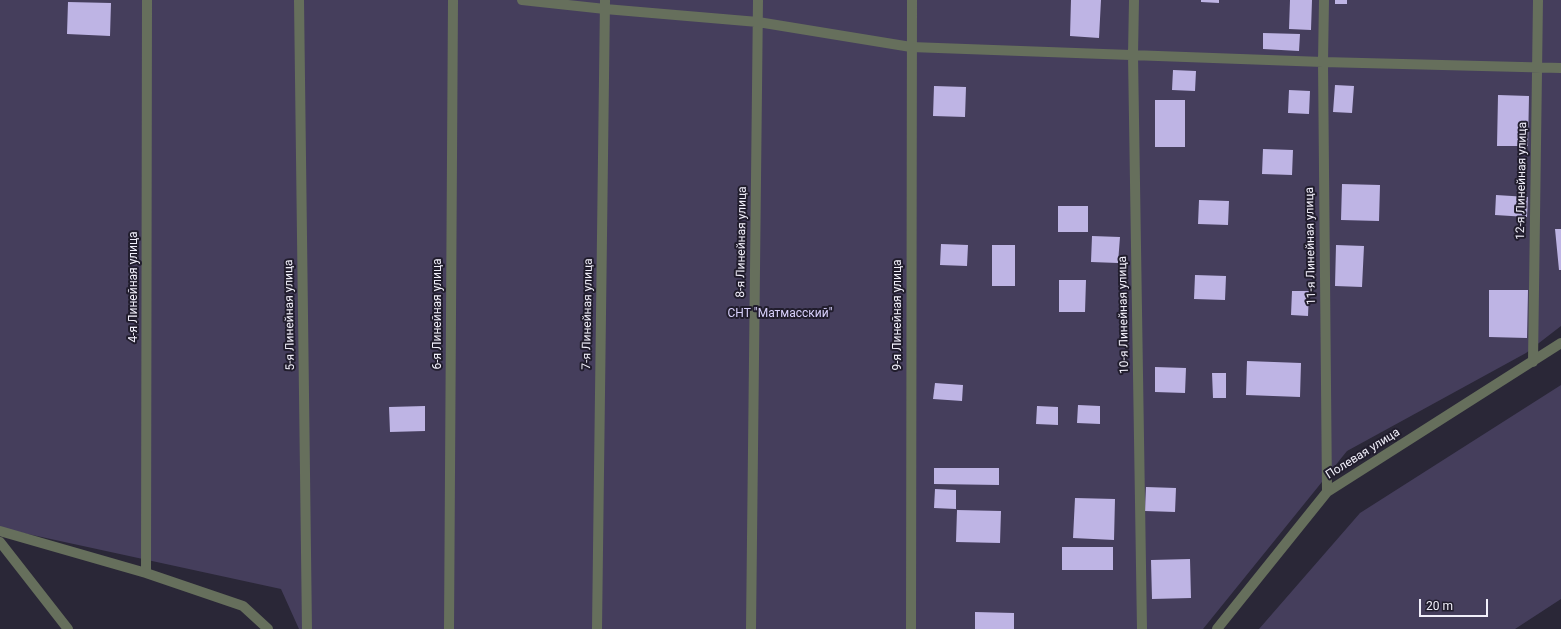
<!DOCTYPE html>
<html>
<head>
<meta charset="utf-8">
<style>
  body { margin:0 }
  #map { position:relative; width:1561px; height:629px; overflow:hidden; background:#2a2737; font-family:Roboto,sans-serif }
  canvas { display:block }
  .scale { position:absolute; left:1419px; top:599px; width:69px; height:18px; box-sizing:border-box; border:2px solid #f1effa; border-top:0; padding-left:5px; font-size:12px; line-height:14px; white-space:nowrap; color:#f1effa; -webkit-text-stroke:3px #211d2d; paint-order:stroke }
</style>
</head>
<body>
<div id="map">
<canvas width="1561" height="629"></canvas>
<div class="scale">20 m</div>
</div>
<script>
const c = document.querySelector('canvas').getContext('2d');
c.lineJoin = 'round';
function fillPath(path, color) { c.fillStyle = color; c.fill(path, 'evenodd'); }
const shape = rows => new Path2D(rows.map(r => 'M' + r).join(''));
function trace(path, color, width, dash) { c.strokeStyle = color; c.lineWidth = width; c.lineCap = dash ? 'butt' : 'round'; c.setLineDash(dash || []); c.stroke(path); }
function label(font, color, halo, rows, align = 'center') {
  c.font = font + ' Roboto,sans-serif'; c.lineWidth = 4; c.setLineDash([]); c.textBaseline = 'middle'; c.strokeStyle = halo; c.fillStyle = color; for (const [text, x, y, turn = 0] of rows) {
    c.save(); c.translate(x, y); c.rotate((+turn || 0) * Math.PI / 180); c.textAlign = isNaN(turn) ? turn : align; if (halo) c.strokeText(text, 0, 0); c.fillText(text, 0, 0); c.restore();
  }
}
fillPath(shape([
  [0,0,1561,0,1561,326,1526,353,1347,451,1203,629,299,629,281,589,0,528],
  [1561,385,1561,599,1515,629,1259,629,1360,513]
]), '#453e5c');
fillPath(shape([
  [1071,0,1101,0,1099,38,1070,36],
  [1201,0,1219,0,1219,3,1201,2],
  [1290,0,1312,0,1311,30,1289,29],
  [1335,0,1347,0,1347,4,1335,4],
  [68,2,111,3,110,36,67,34],
  [1263,33,1300,34,1299,51,1263,49],
  [1173,70,1196,71,1195,91,1172,90],
  [1335,85,1354,86,1352,113,1333,112],
  [934,86,966,87,965,117,933,116],
  [1289,90,1310,91,1309,114,1288,113],
  [1498,95,1529,96,1528,146,1497,146],
  [1155,100,1185,100,1185,147,1155,147],
  [1263,149,1293,150,1292,175,1262,174],
  [1342,184,1380,185,1379,221,1341,220],
  [1496,195,1528,197,1527,217,1495,215],
  [1199,200,1229,201,1228,225,1198,224],
  [1058,206,1088,206,1088,232,1058,232],
  [1555,229,1561,229,1561,270,1559,270],
  [1092,236,1120,237,1118,263,1091,262],
  [941,244,968,245,967,266,940,265],
  [992,245,1015,245,1015,286,992,286],
  [1336,245,1364,246,1362,287,1335,286],
  [1195,275,1226,276,1225,300,1194,299],
  [1059,280,1086,280,1085,312,1059,312],
  [1489,290,1528,290,1527,338,1489,337],
  [1292,291,1309,291,1308,316,1291,315],
  [1247,361,1301,363,1300,397,1246,395],
  [1155,367,1186,368,1185,393,1155,392],
  [1212,373,1226,373,1226,398,1213,398],
  [935,383,963,385,962,401,933,399],
  [1078,405,1100,406,1100,424,1077,423],
  [425,406,425,431,390,432,389,407],
  [1037,406,1058,407,1058,425,1036,424],
  [934,468,999,468,999,485,934,484],
  [1146,487,1176,488,1175,512,1145,511],
  [935,489,956,490,956,509,934,508],
  [1075,498,1115,499,1114,540,1073,538],
  [957,510,1001,511,1000,543,956,542],
  [1062,547,1113,547,1113,570,1062,570],
  [1190,559,1191,598,1152,599,1151,560],
  [975,612,1014,613,1014,629,975,629]
]), '#beb4e4');
trace(shape([
  [0,542,68,629]
]), '#666f5c', 10);
trace(shape([
  [299,0,307,629],
  [522,0,605,9,758,22,911,47,1323,62,1561,68],
  [1134,0,1133,55,1142,629],
  [1324,0,1323,62,1327,492],
  [1533,362,1538,0],
  [0,531,146,573,243,606,268,629],
  [146,573,147,0],
  [449,629,453,0],
  [597,629,605,0],
  [751,629,758,0],
  [911,629,912,0],
  [1217,629,1327,492,1561,343]
]), '#666f5c', 10);
label('12px', '#f1effa', '#211d2d', [
  ["12-я Линейная улица",1522,181,-89],
  ["8-я Линейная улица",742,242,-89],
  ["11-я Линейная улица",1311,246,-91],
  ["4-я Линейная улица",134,287,-90],
  ["6-я Линейная улица",438,314,-90],
  ["7-я Линейная улица",588,314,-89],
  ["5-я Линейная улица",290,315,-91],
  ["9-я Линейная улица",898,315,-90],
  ["10-я Линейная улица",1124,315,-91],
  ["Полевая улица",1363,454,-32]
]);
label('12px', '#d9d1fc', '#211d2d', [
  ["СНТ \"Матмасский\"",780,314]
]);
</script>
</body>
</html>
